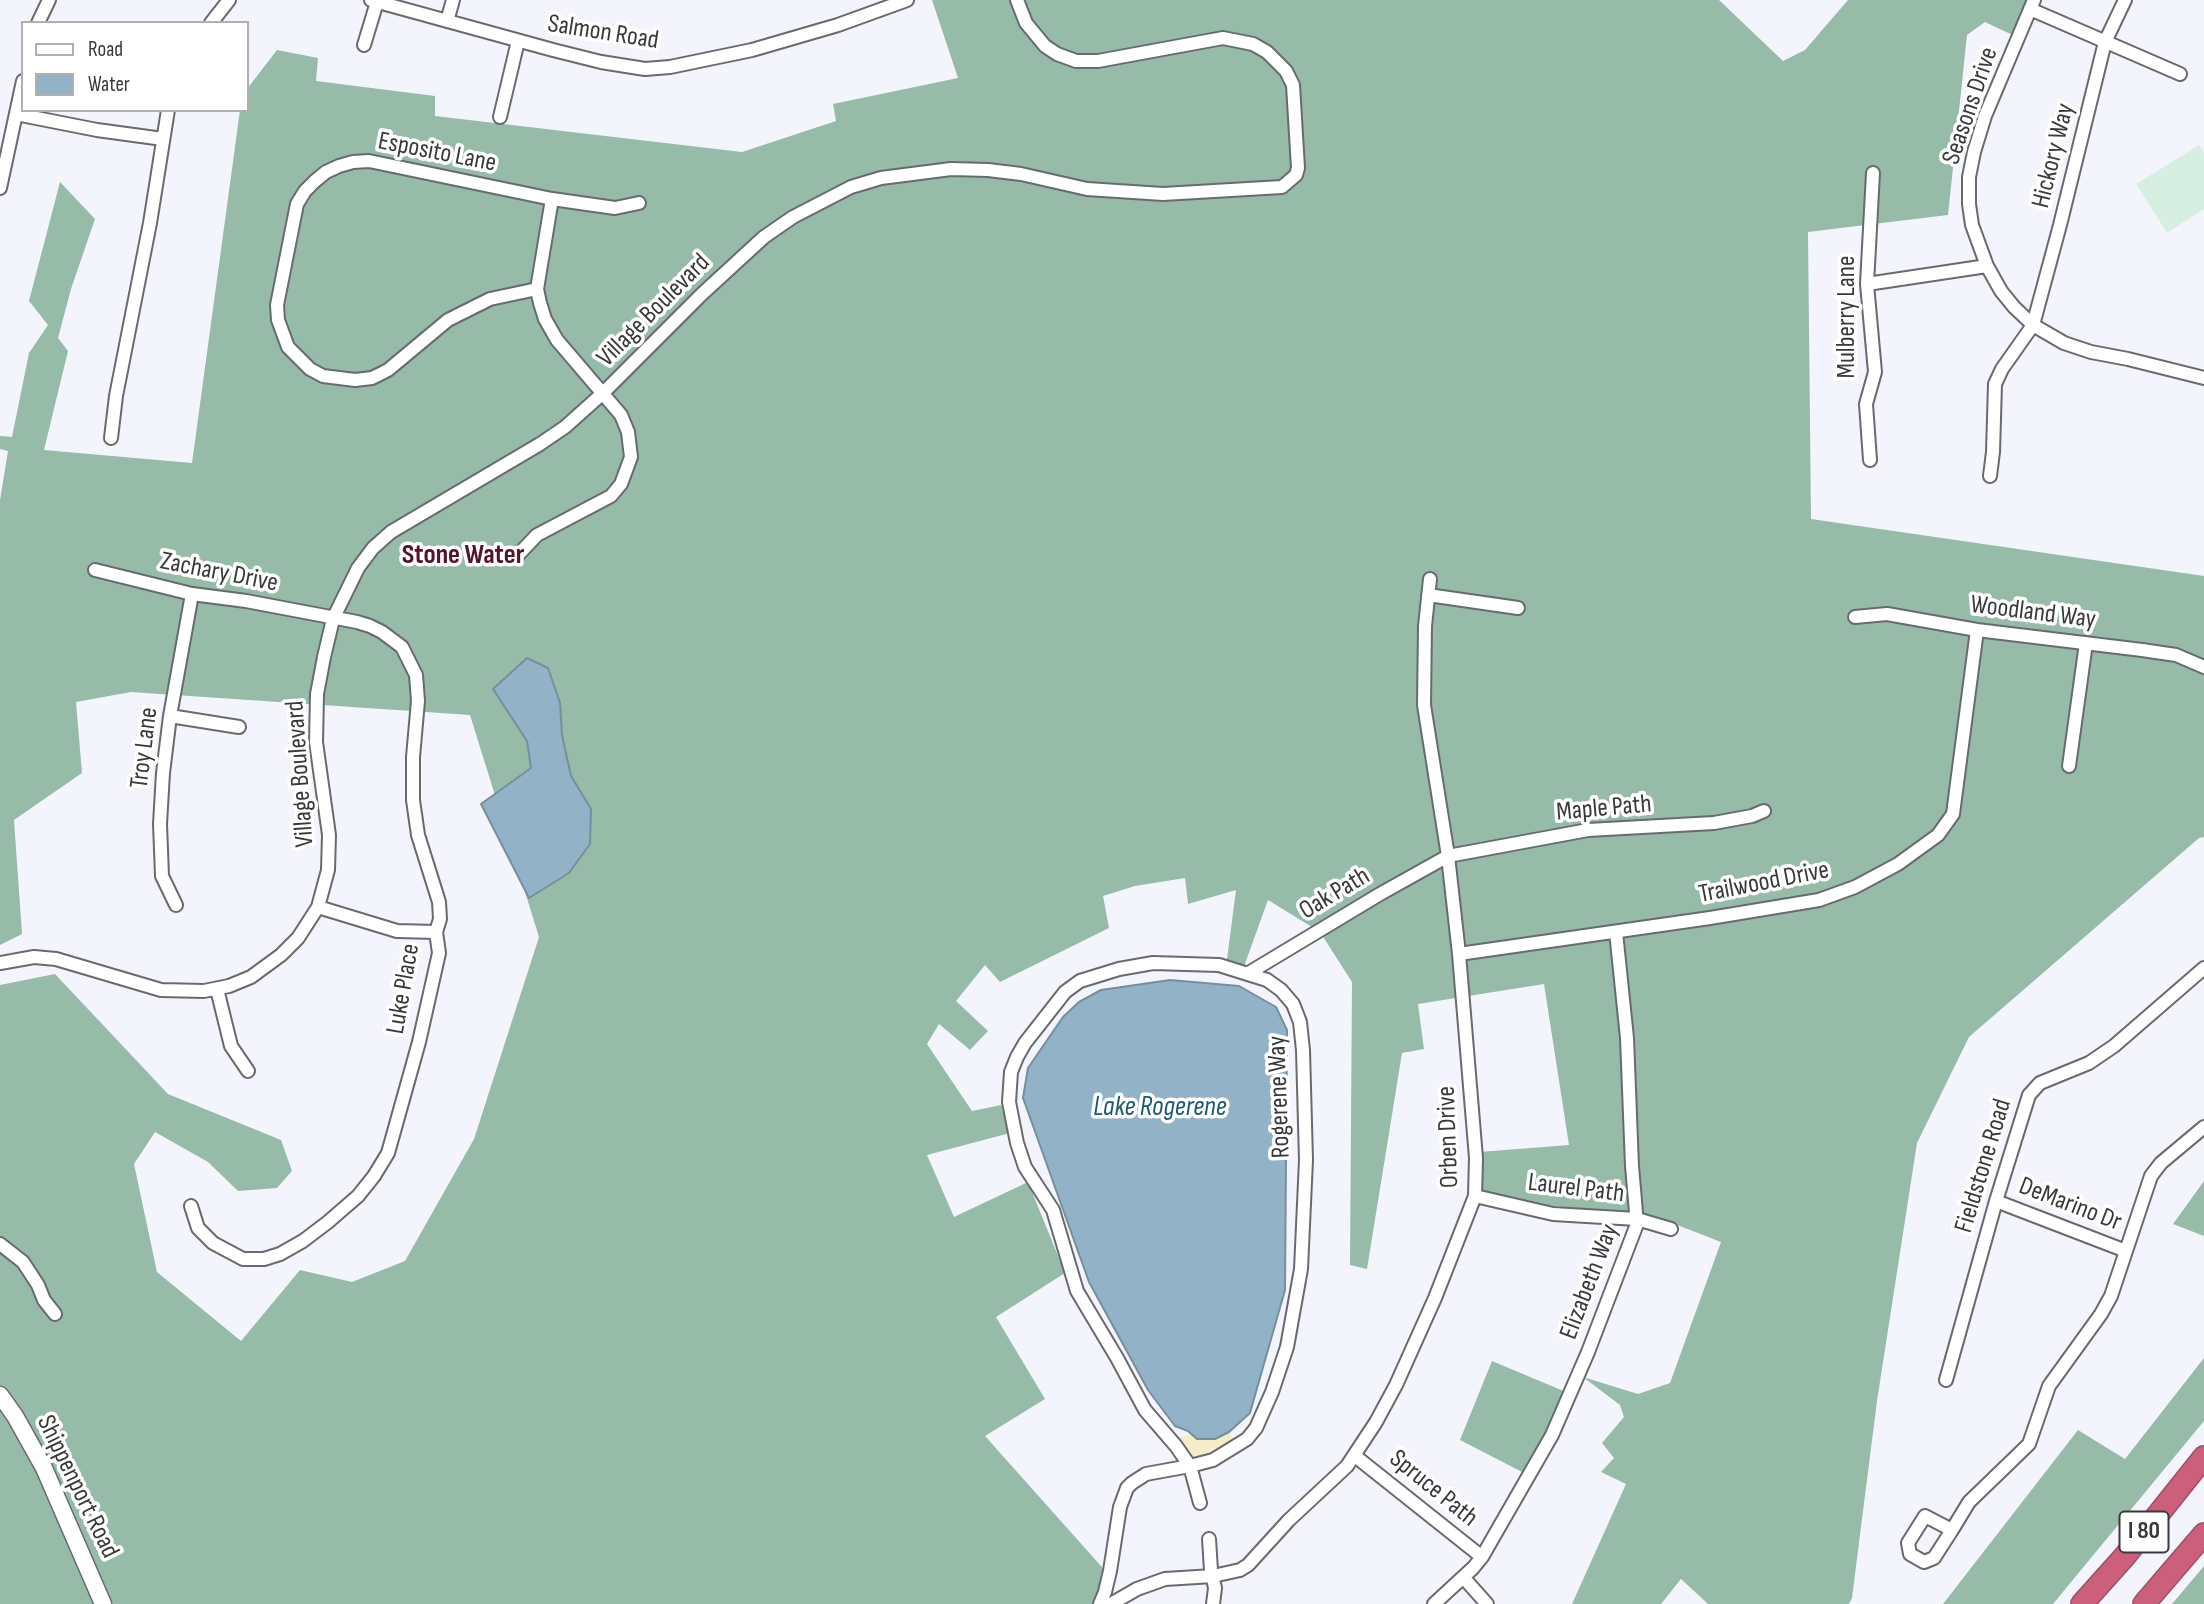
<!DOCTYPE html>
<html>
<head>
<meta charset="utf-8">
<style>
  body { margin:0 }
  #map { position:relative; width:2204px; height:1604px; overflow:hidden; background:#f4f5fc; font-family:"Sofia Sans Condensed",sans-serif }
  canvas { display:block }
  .legend { position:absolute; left:21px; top:21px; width:228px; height:91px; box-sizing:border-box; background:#fff; border:2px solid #b0b0b1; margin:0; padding:9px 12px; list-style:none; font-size:21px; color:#39393c }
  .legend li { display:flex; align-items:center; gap:14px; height:35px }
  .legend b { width:35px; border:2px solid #b0b0b1 }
</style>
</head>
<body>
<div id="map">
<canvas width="2204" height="1604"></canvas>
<ul class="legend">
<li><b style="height:9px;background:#fff"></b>Road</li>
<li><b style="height:19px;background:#92b3c7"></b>Water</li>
</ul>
</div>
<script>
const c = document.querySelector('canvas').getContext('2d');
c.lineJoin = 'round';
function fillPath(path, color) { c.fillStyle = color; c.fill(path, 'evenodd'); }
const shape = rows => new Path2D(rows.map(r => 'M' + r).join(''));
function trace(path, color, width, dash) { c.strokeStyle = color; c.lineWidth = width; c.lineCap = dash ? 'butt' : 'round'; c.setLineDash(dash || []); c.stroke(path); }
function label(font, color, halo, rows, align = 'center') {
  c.font = font + ' "Sofia Sans Condensed",sans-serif'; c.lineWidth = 7; c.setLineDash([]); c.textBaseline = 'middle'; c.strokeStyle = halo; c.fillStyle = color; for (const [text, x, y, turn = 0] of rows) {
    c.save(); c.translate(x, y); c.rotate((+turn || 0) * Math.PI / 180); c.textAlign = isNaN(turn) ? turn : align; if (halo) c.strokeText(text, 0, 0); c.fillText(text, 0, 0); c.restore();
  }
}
fillPath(shape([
  [2199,145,2204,153,2204,209,2167,233,2136,184]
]), '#d7efe2');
fillPath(shape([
  [932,0,1719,0,1783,61,1805,50,1848,0,2037,0,2019,38,1985,22,1967,35,1948,215,1808,232,1811,519,2204,576,2204,837,2199,838,1969,1037,1917,1143,1877,1401,1852,1598,1849,1604,1708,1604,1681,1579,1661,1604,1572,1604,1626,1484,1601,1472,1614,1458,1602,1443,1624,1417,1620,1405,1583,1377,1638,1394,1670,1383,1721,1242,1654,1216,1553,1206,1481,1194,1479,1152,1569,1145,1544,984,1418,1004,1424,1049,1402,1053,1367,1269,1350,1265,1352,982,1320,932,1268,900,1242,972,1226,967,1236,890,1188,904,1185,878,1135,886,1103,896,1109,928,1000,982,985,965,956,1001,988,1031,970,1050,939,1024,927,1044,972,1111,1001,1105,1010,1133,927,1155,954,1217,1028,1182,1065,1273,996,1317,1045,1399,985,1436,1109,1575,1096,1604,0,1604,0,985,55,974,168,1094,281,1140,292,1171,277,1188,238,1191,208,1162,155,1132,134,1164,157,1272,241,1341,300,1270,352,1282,405,1261,474,1139,539,937,470,715,131,692,76,702,82,773,14,820,22,934,0,945,0,500,8,451,0,449,0,436,12,437,29,353,48,325,29,301,60,182,95,219,71,289,58,338,68,351,44,450,192,463,240,110,247,110,247,89,277,50,318,58,316,81,435,96,435,116,742,152,836,121,833,104,958,78],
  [2204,1181,2204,1236,2173,1224],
  [2204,1358,2204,1421,2053,1604,1943,1604,2078,1430,2125,1459],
  [1492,1361,1566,1392,1526,1474,1460,1440],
  [2204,1566,2204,1604,2172,1604]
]), '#97bba9');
fillPath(shape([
  [1229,1432,1235,1442,1219,1452,1192,1459,1176,1440,1181,1436,1183,1437,1192,1434,1197,1439,1215,1439]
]), '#f6ecc7');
const water = shape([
  [527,658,548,668,560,703,562,735,571,776,591,809,590,844,569,873,529,898,481,804,531,768,527,741,493,689,527,658],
  [1170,980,1239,986,1276,1007,1287,1030,1285,1290,1250,1413,1229,1432,1215,1439,1197,1439,1188,1431,1175,1426,1148,1390,1089,1282,1023,1098,1028,1068,1063,1017,1079,1002,1101,990,1170,980]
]);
fillPath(water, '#92b3c7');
trace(water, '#778e9d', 2);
const street = shape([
  [371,0,553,50,601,62,645,69,670,67,752,50,838,25,907,0],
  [2034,0,1985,116,1974,152,1969,177,1969,204,1972,225,1987,266,2001,291,2014,307,2033,325,2064,343,2091,352,2128,359,2204,378],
  [2030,9,2180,74],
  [447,21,453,0],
  [38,23,49,0],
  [211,23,229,0],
  [364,45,377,2],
  [16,114,97,130,163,139],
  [500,117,518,41],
  [0,188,23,81],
  [1867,284,1987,266],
  [537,289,490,299,448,320,388,370,372,378,355,380,323,376,310,369,288,347,278,320,277,305,297,204,305,191,315,181,326,172,339,166,353,162,369,161,552,199,615,208,639,203],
  [111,438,116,396,150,223,168,110],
  [1870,460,1866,404,1875,372,1867,284,1873,173],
  [1990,476,1993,452,1995,384,2002,369,2033,325,2060,225,2105,42,2125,0],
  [516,557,537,535,611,496,621,484,631,457,628,432,621,415,557,340,545,319,540,303,537,289,552,199],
  [95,570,192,594,246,601,357,622,370,626,382,632,402,647,416,675,418,701,413,757,413,800,418,835,439,902,440,919,436,932,439,953,419,1042,388,1153,374,1176,358,1196,328,1222,303,1241,280,1254,264,1259,243,1259,213,1243,198,1228,191,1206],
  [1428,595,1518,608],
  [1855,617,1887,614,1977,630,2142,650,2176,655,2204,667],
  [170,716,239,727],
  [2069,766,2086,643],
  [176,905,162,876,160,824,163,773,170,716,192,594],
  [318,907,397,931,436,932],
  [1459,954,1710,918,1819,900,1855,887,1898,864,1938,835,1953,814,1977,630],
  [0,963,34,957,56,959,161,990,204,991,229,986,251,977,281,955,298,938,318,907,328,870,329,835,316,742,317,694,324,657,333,619,358,568,373,548,391,532,540,444,565,427,603,393,702,294,764,237,793,217,851,187,881,178,951,169,988,170,1021,174,1087,189,1163,194,1282,187,1296,175,1298,168,1293,85,1286,71,1267,52,1253,44,1223,38,1098,61,1076,61,1057,54,1045,46,1026,23,1017,0],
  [1247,974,1380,894,1448,856,1588,830,1714,823,1752,816,1764,811],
  [217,989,231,1046,248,1071],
  [1475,1196,1553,1214,1637,1219,1671,1229],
  [1996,1201,2126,1251],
  [0,1244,23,1262,38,1285,44,1300,55,1314],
  [1946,1380,1996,1201,2029,1095,2040,1083,2089,1063,2114,1046,2204,968],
  [1355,1456,1482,1557],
  [1952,1530,1925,1516,1908,1543,1910,1554,1924,1562,1934,1558,1952,1530,1969,1502,2029,1444,2049,1386,2101,1314,2111,1296,2151,1176,2161,1163,2204,1127],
  [1209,1539,1211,1570,1215,1588,1213,1604],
  [1463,1577,1487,1604],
  [1100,1604,1105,1592,1110,1571,1120,1507,1127,1488,1132,1483,1146,1474,1190,1466,1213,1460,1247,1439,1256,1428,1272,1392,1287,1347,1301,1269,1306,1160,1303,1050,1300,1022,1293,1004,1281,990,1267,980,1219,965,1153,963,1119,969,1080,981,1065,992,1025,1043,1017,1057,1011,1072,1009,1102,1017,1143,1025,1167,1053,1210,1077,1291,1117,1358,1145,1410,1176,1446,1190,1466,1200,1503],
  [1111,1604,1137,1589,1165,1579,1213,1576,1240,1570,1248,1565,1289,1520,1347,1466,1376,1422,1396,1385,1435,1298,1475,1196,1476,1158,1459,954,1448,856,1424,705,1425,626,1430,579],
  [1434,1604,1473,1568,1482,1557,1552,1435,1588,1352,1637,1224,1632,1166,1627,1038,1616,932]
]);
const secondary = shape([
  [0,1395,15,1416,44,1468,103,1604]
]);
const highway = shape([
  [2082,1604,2125,1556,2204,1457],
  [2144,1604,2204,1534]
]);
trace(street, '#696a70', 16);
trace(secondary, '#696a70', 19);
trace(highway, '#995265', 24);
trace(street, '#fff', 12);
trace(secondary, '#fff', 16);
trace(highway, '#cc5f7b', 21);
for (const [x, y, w] of [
  [2144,1532,49]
]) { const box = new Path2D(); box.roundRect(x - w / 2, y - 20.5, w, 41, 5); c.fillStyle = '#fff'; c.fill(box); trace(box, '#39393c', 2); }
label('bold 24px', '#39393c', null, [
  ["I 80",2144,1532]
]);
label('26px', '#39393c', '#fff', [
  ["Salmon Road",603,33,9],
  ["Seasons Drive",1971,106,-71],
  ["Esposito Lane",437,153,11],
  ["Hickory Way",2054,156,-76],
  ["Village Boulevard",654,311,-45],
  ["Mulberry Lane",1847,317,-90],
  ["Zachary Drive",219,573,11],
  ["Woodland Way",2033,613,7],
  ["Troy Lane",145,748,-83],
  ["Village Boulevard",301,774,-94],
  ["Maple Path",1604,809,-5],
  ["Trailwood Drive",1764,883,-11],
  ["Oak Path",1335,894,-31],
  ["Luke Place",404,989,-80],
  ["Rogerene Way",1280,1097,-92],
  ["Orben Drive",1449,1137,-92],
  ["Fieldstone Road",1984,1166,-73],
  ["Laurel Path",1576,1189,7],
  ["DeMarino Dr",2070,1205,21],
  ["Elizabeth Way",1590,1282,-69],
  ["Shippenport Road",77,1487,64],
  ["Spruce Path",1433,1489,39]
]);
label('bold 28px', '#55122c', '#fff', [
  ["Stone Water",463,556]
]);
label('italic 28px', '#1c5874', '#fff', [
  ["Lake Rogerene",1160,1108]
]);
</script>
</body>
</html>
